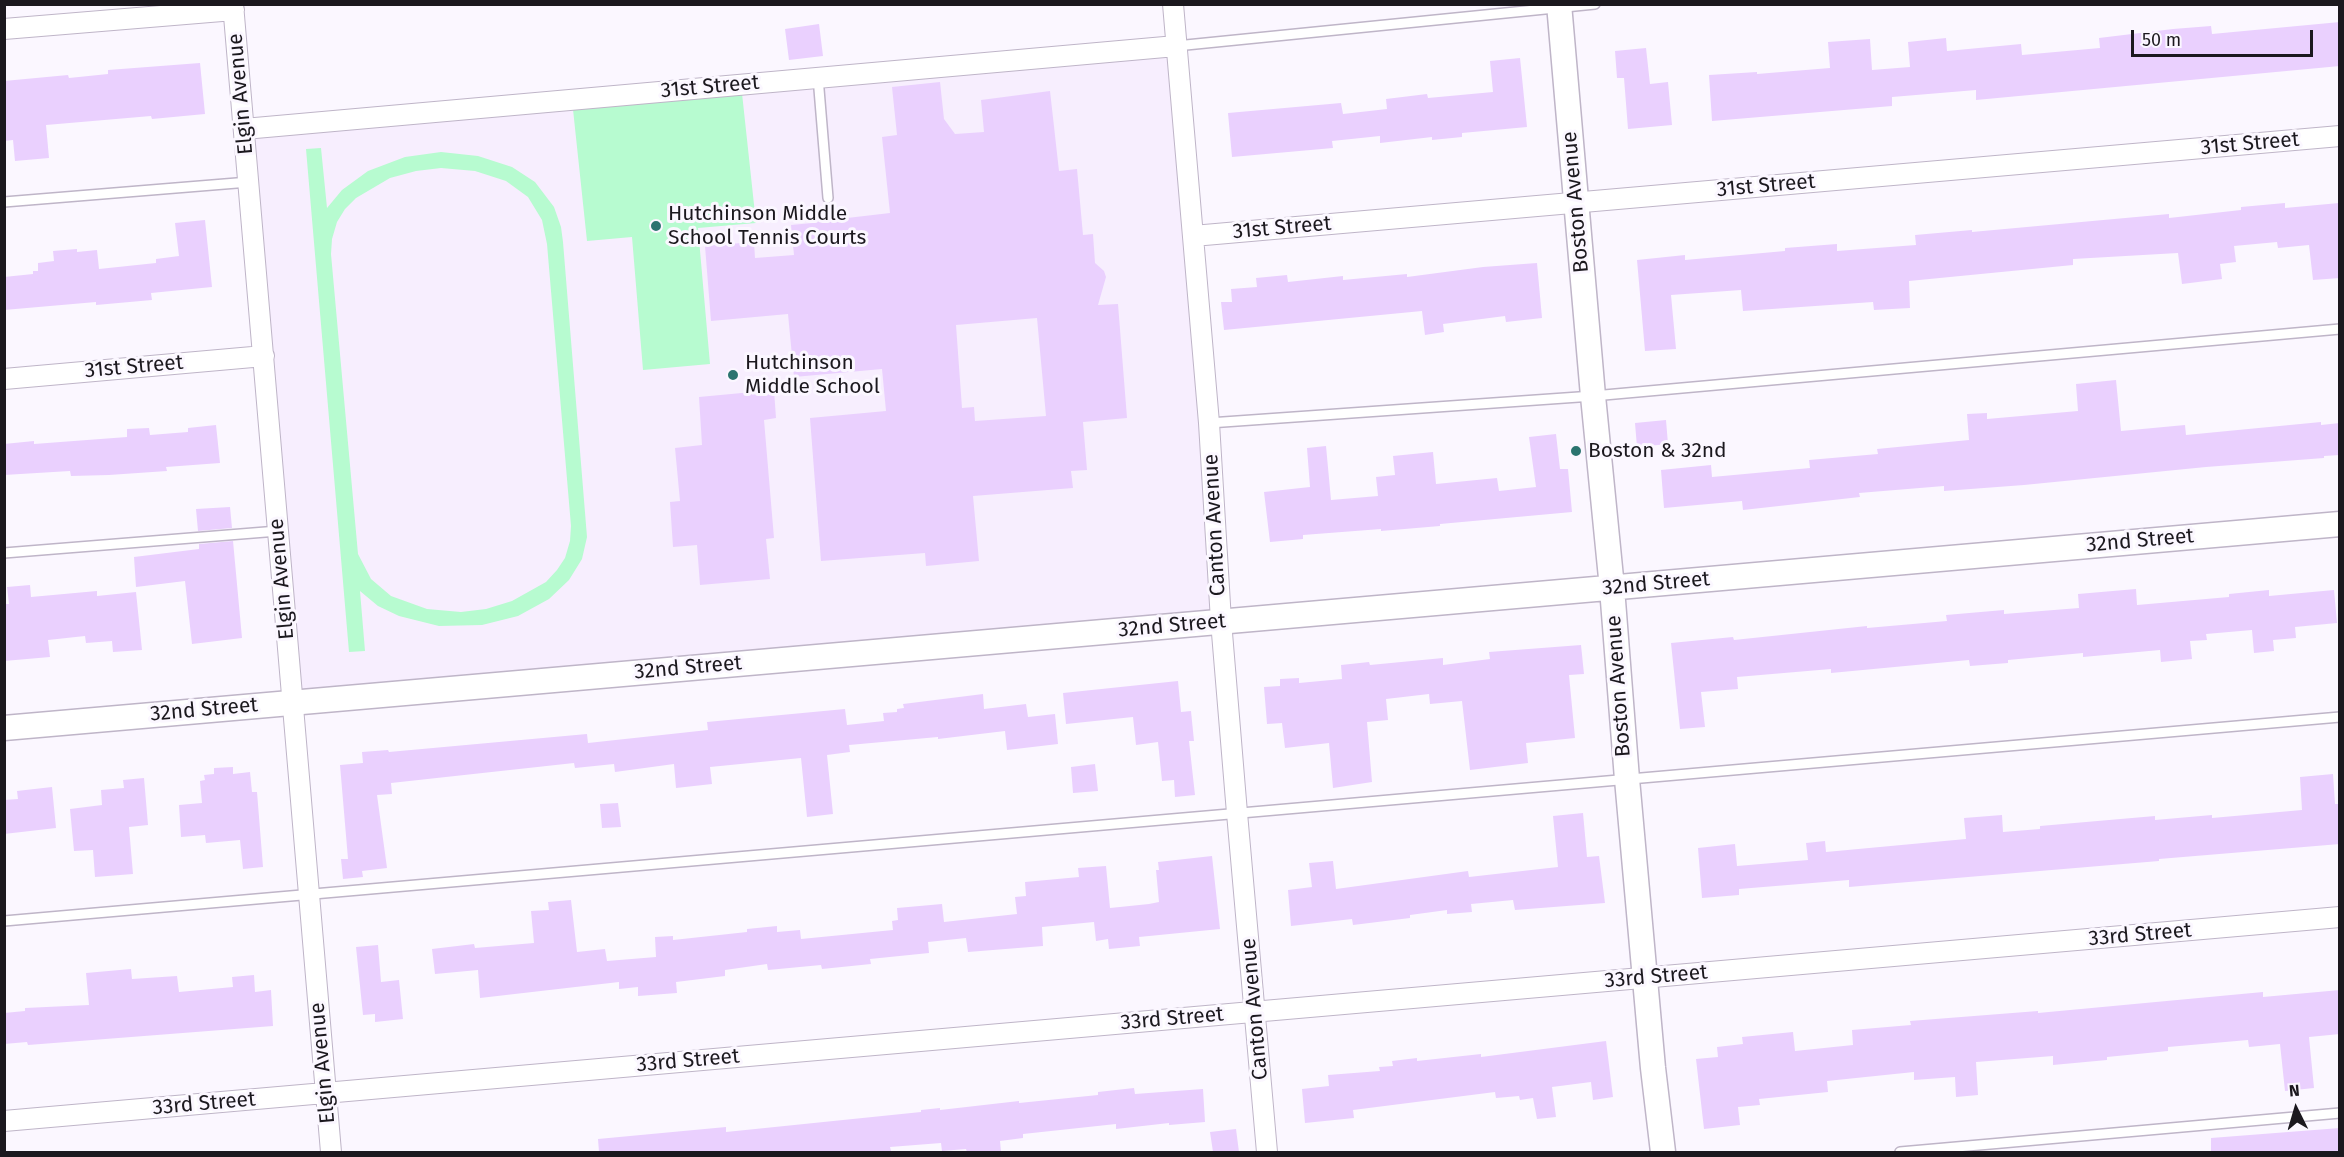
<!DOCTYPE html>
<html>
<head>
<meta charset="utf-8">
<style>
  body { margin:0 }
  #map { position:relative; width:2344px; height:1157px; overflow:hidden; background:#fbf7ff; font-family:"Fira Sans",sans-serif }
  canvas { display:block }
  .frame { position:absolute; inset:0; border:6px solid #1b181e; pointer-events:none }
  .north { position:absolute; left:2266px; top:1079px; width:60px; height:60px; -webkit-text-stroke:4px #fbf7ff; paint-order:stroke; rotate:355deg; font-size:16px; font-weight:700; line-height:24px; text-align:center; color:#1b181e }
  .north::after { content:''; display:block; margin:auto; width:21px; height:27px; background:#1b181e; clip-path:polygon(50% 0,100% 100%,50% 72%,0 100%) }
  .scale { position:absolute; left:2131px; top:30px; width:182px; height:27px; box-sizing:border-box; border:3px solid #1b181e; border-top:0; padding-left:8px; font-size:18px; line-height:21px; white-space:nowrap; color:#1b181e; -webkit-text-stroke:4px #fbf7ff; paint-order:stroke }
</style>
</head>
<body>
<div id="map">
<canvas width="2344" height="1157"></canvas>
<div class="frame"></div>
<div class="north">N</div>
<div class="scale">50 m</div>
</div>
<script>
const c = document.querySelector('canvas').getContext('2d');
c.lineJoin = 'round';
function fillPath(path, color) { c.fillStyle = color; c.fill(path, 'evenodd'); }
const shape = rows => new Path2D(rows.map(r => 'M' + r).join(''));
function trace(path, color, width, dash) { c.strokeStyle = color; c.lineWidth = width; c.lineCap = dash ? 'butt' : 'round'; c.setLineDash(dash || []); c.stroke(path); }
function label(font, color, halo, rows, align = 'center') {
  c.font = font + ' "Fira Sans",sans-serif'; c.lineWidth = 6; c.setLineDash([]); c.textBaseline = 'middle'; c.strokeStyle = halo; c.fillStyle = color; for (const [text, x, y, turn = 0] of rows) {
    c.save(); c.translate(x, y); c.rotate((+turn || 0) * Math.PI / 180); c.textAlign = isNaN(turn) ? turn : align; if (halo) c.strokeText(text, 0, 0); c.fillText(text, 0, 0); c.restore();
  }
}
fillPath(shape([
  [1176,46,1221,621,291,703,244,129]
]), '#f7eefe');
fillPath(shape([
  [741,84,756,223,698,228,710,364,643,370,632,237,587,241,572,100],
  [321,148,327,208,342,190,368,171,405,157,441,152,478,156,512,167,535,182,554,207,561,227,563,242,587,537,582,559,569,580,549,599,518,616,482,625,439,626,399,616,378,606,360,591,365,651,349,652,306,149],
  [441,168,475,171,506,181,528,197,542,220,547,244,571,526,570,541,565,558,557,570,546,582,512,601,486,609,461,612,427,609,391,596,371,579,358,554,331,254,332,239,337,222,345,209,356,198,390,178,416,171]
]), '#b7fbd0');
fillPath(shape([
  [2340,22,2340,66,1976,100,1976,90,1892,97,1892,106,1712,121,1709,75,1757,72,1757,74,1830,68,1828,42,1870,39,1872,70,1910,67,1908,42,1946,38,1947,51,2021,44,2022,55,2100,48,2099,38,2173,29,2211,26,2212,34],
  [819,24,823,56,789,60,785,29],
  [1646,48,1650,84,1668,82,1672,125,1628,129,1624,78,1617,78,1615,51],
  [1520,58,1527,127,1462,133,1462,137,1432,140,1432,137,1380,143,1380,136,1332,141,1333,148,1232,157,1228,113,1341,103,1343,114,1387,109,1386,99,1427,94,1428,98,1493,92,1490,61],
  [200,63,205,114,152,119,151,116,46,125,49,158,15,161,13,140,4,141,4,81,68,75,69,78,108,74,108,70],
  [940,82,944,119,955,134,984,132,981,100,1050,91,1059,171,1077,169,1083,235,1093,234,1095,263,1104,271,1106,277,1098,305,1118,304,1127,418,1083,422,1087,470,1071,471,1073,488,973,496,979,561,926,566,925,553,821,561,810,418,886,411,882,369,794,377,788,314,711,321,705,246,754,242,755,258,794,255,791,225,812,223,812,215,830,214,830,220,890,213,882,137,897,135,892,87],
  [1037,318,1046,416,975,421,974,407,962,408,956,325],
  [2285,203,2285,208,2339,203,2340,278,2313,280,2309,245,2278,248,2277,242,2234,246,2236,262,2220,264,2222,279,2182,284,2178,253,2073,259,2073,265,1909,281,1910,308,1874,310,1873,302,1743,311,1741,290,1671,295,1676,349,1645,351,1637,260,1685,255,1685,260,1785,251,1785,248,1837,244,1837,251,1916,245,1915,235,1972,230,1972,232,2169,214,2169,218,2241,210,2241,207],
  [205,220,212,287,151,293,152,300,96,305,96,302,4,310,4,277,33,274,33,271,38,271,38,263,54,261,53,251,77,249,77,252,97,250,99,269,156,263,156,259,179,256,175,223],
  [1537,263,1542,318,1506,322,1505,316,1443,324,1444,332,1425,335,1422,311,1224,330,1221,302,1232,302,1231,289,1257,287,1256,278,1287,275,1288,282,1343,276,1343,280,1407,274,1407,277,1483,267],
  [2116,380,2121,431,2185,425,2186,435,2321,422,2321,425,2340,423,2340,455,2324,456,2324,458,2206,467,2024,485,1944,491,1944,486,1859,493,1860,497,1743,510,1742,501,1664,508,1661,470,1711,465,1712,477,1810,468,1809,460,1878,454,1877,449,1969,440,1967,414,1987,413,1987,419,2078,411,2076,384],
  [774,390,776,418,764,420,774,538,766,539,770,579,700,585,697,545,673,547,670,502,680,501,675,448,702,445,699,397],
  [1666,420,1668,444,1637,447,1635,423],
  [216,425,220,463,166,467,167,471,109,475,71,476,70,471,4,475,4,444,34,441,34,444,127,437,127,429,149,428,150,435,188,432,188,428],
  [1556,434,1560,469,1568,469,1572,512,1440,524,1440,526,1381,531,1381,529,1303,535,1303,539,1270,542,1264,492,1310,487,1307,448,1326,446,1331,500,1378,496,1376,477,1395,475,1393,456,1433,452,1436,484,1497,478,1499,491,1536,487,1529,437],
  [230,507,232,528,198,531,196,509],
  [233,541,242,638,192,644,185,581,136,587,134,557,199,549,199,544],
  [30,585,31,597,97,591,97,596,136,592,142,650,113,652,112,641,86,643,85,636,48,640,50,657,4,661,4,604,9,604,7,587],
  [2136,589,2137,605,2229,597,2229,594,2269,590,2269,596,2334,590,2337,623,2295,627,2296,638,2273,640,2274,651,2254,653,2252,630,2206,634,2207,640,2190,641,2192,659,2161,662,2160,650,2083,657,2083,653,2008,660,2008,663,1970,666,1969,660,1831,673,1831,669,1737,677,1738,689,1701,692,1705,727,1680,729,1671,643,1733,637,1734,640,1867,626,1867,628,1947,621,1946,615,2004,610,2004,614,2079,608,2078,594],
  [1581,645,1584,674,1569,675,1575,738,1526,743,1528,763,1470,770,1462,701,1430,704,1429,694,1386,699,1388,720,1367,722,1372,782,1333,788,1329,743,1285,748,1282,723,1267,724,1264,687,1280,686,1280,679,1299,678,1299,683,1342,679,1341,665,1369,662,1370,665,1443,658,1443,665,1490,659,1489,652],
  [1178,681,1181,712,1191,711,1194,741,1189,741,1195,795,1175,797,1174,780,1162,781,1158,742,1136,745,1133,717,1066,724,1063,693],
  [983,694,984,709,1026,704,1028,717,1055,714,1058,744,1007,750,1005,731,938,739,938,737,849,745,850,752,827,755,833,814,807,817,801,758,710,767,712,784,676,788,674,764,615,772,614,764,575,768,574,763,391,783,392,794,377,795,387,868,362,871,363,877,343,879,341,859,348,859,340,765,363,763,362,752,388,750,389,752,587,734,588,743,708,730,707,722,845,709,847,725,884,721,883,713,897,712,897,709,904,708,903,704],
  [1095,764,1098,791,1073,793,1071,767],
  [233,767,233,774,250,772,252,792,257,792,263,867,243,869,240,840,206,843,205,835,181,837,179,805,202,803,200,781,205,780,204,775,214,774,214,768],
  [2333,774,2335,804,2340,804,2340,844,2159,859,2159,861,1849,887,1849,880,1739,889,1739,895,1702,898,1698,848,1735,844,1737,866,1808,860,1806,843,1825,841,1826,852,1966,839,1964,818,2002,815,2003,832,2040,829,2040,826,2155,816,2155,820,2212,815,2212,818,2302,810,2300,777],
  [144,778,148,825,129,827,133,874,95,877,93,850,74,851,70,809,102,805,101,790,124,788,123,780],
  [52,787,56,828,4,834,4,800,18,799,17,791],
  [618,803,621,827,602,828,600,804],
  [1583,813,1587,857,1599,856,1605,903,1515,910,1513,900,1471,904,1472,912,1447,914,1447,910,1410,915,1410,918,1353,925,1352,919,1291,926,1288,890,1312,887,1309,863,1333,861,1336,889,1468,871,1469,877,1558,867,1553,816],
  [1212,856,1220,929,1139,937,1140,946,1109,949,1108,939,1096,941,1094,922,1042,927,1043,946,968,952,966,938,928,942,929,953,870,959,871,964,822,969,821,965,768,970,767,964,725,970,725,976,676,982,677,993,638,996,638,987,619,989,619,982,480,998,478,970,435,974,432,949,474,944,475,948,534,943,531,911,549,910,548,902,571,900,577,952,605,949,607,961,656,957,655,937,673,936,673,940,747,932,747,929,777,926,777,932,800,930,801,939,893,930,892,921,898,920,897,908,942,904,944,922,1017,914,1015,897,1026,896,1025,882,1079,877,1078,868,1106,866,1110,908,1149,904,1159,902,1156,870,1159,870,1158,862],
  [378,945,381,982,399,980,403,1019,375,1022,375,1014,363,1015,356,947],
  [131,969,132,979,177,976,179,992,233,987,232,977,254,975,255,992,271,990,273,1026,28,1045,27,1042,4,1044,4,1013,25,1011,25,1008,89,1005,86,973],
  [2340,990,2340,1034,2309,1037,2314,1088,2285,1091,2280,1044,2249,1047,2248,1040,2168,1047,2168,1051,2107,1057,2107,1060,2053,1065,2053,1056,1976,1062,1978,1095,1956,1097,1955,1077,1914,1080,1914,1072,1827,1081,1828,1092,1759,1099,1760,1105,1738,1107,1740,1125,1704,1129,1696,1059,1718,1057,1717,1047,1743,1044,1742,1037,1793,1032,1795,1051,1853,1045,1852,1030,1911,1025,1910,1021,2038,1011,2038,1013,2263,992,2263,997],
  [1606,1041,1613,1097,1593,1100,1591,1082,1552,1087,1556,1117,1537,1119,1533,1098,1520,1100,1519,1096,1496,1098,1495,1092,1353,1110,1354,1118,1305,1123,1302,1089,1329,1086,1328,1075,1380,1071,1379,1067,1393,1066,1392,1061,1417,1058,1417,1061,1481,1054,1481,1057],
  [1134,1088,1135,1094,1203,1089,1205,1122,1169,1125,1169,1123,1116,1129,1116,1124,1023,1134,1023,1138,1000,1141,1001,1152,967,1152,966,1149,942,1151,941,1143,890,1147,891,1151,872,1152,599,1152,598,1139,726,1127,726,1132,921,1112,921,1110,940,1108,940,1110,1019,1101,1019,1103,1098,1095,1098,1092],
  [2340,1128,2340,1152,2211,1152,2211,1138],
  [1236,1129,1239,1152,1213,1152,1210,1132]
]), '#ead0fe');
const service = shape([
  [1176,46,1595,4],
  [818,77,828,198],
  [4,202,249,182],
  [1209,423,1593,396,2340,329],
  [4,553,278,531],
  [4,921,2340,717],
  [1900,1152,2340,1113]
]);
const minor = shape([
  [233,4,331,1152],
  [1173,4,1209,423,1221,621,1237,813,1267,1152],
  [4,29,234,10],
  [244,129,1176,46],
  [1193,236,2340,136],
  [4,379,264,356],
  [4,1121,2340,917]
]);
const tertiary = shape([
  [1559,4,1593,396,1612,588,1627,779,1653,1068,1663,1152],
  [4,728,2340,524]
]);
trace(service, '#bfb5c8', 12);
trace(minor, '#bfb5c8', 22);
trace(tertiary, '#bfb5c8', 27);
trace(service, '#fff', 9);
trace(minor, '#fff', 20);
trace(tertiary, '#fff', 24);
for (const [x, y, r, color] of [
  [656,226,6,"#2b746f"],
  [733,375,6,"#2b746f"],
  [1576,451,6,"#2b746f"]
]) { const dot = new Path2D(); dot.arc(x, y, r, 0, 2 * Math.PI); c.fillStyle = color; c.fill(dot); trace(dot, '#fbf7ff', 2); }
label('21px', '#1b181e', '#fbf7ff', [
  ["31st Street",710,87,-5],
  ["Elgin Avenue",241,94,-95],
  ["31st Street",2250,144,-5],
  ["31st Street",1766,186,-5],
  ["Boston Avenue",1576,202,-95],
  ["31st Street",1282,228,-5],
  ["31st Street",134,367,-5],
  ["Canton Avenue",1215,525,-93],
  ["32nd Street",2140,541,-5],
  ["Elgin Avenue",282,579,-95],
  ["32nd Street",1656,584,-5],
  ["32nd Street",1172,626,-5],
  ["32nd Street",688,668,-5],
  ["Boston Avenue",1619,686,-94],
  ["32nd Street",204,710,-5],
  ["33rd Street",2140,935,-5],
  ["33rd Street",1656,977,-5],
  ["Canton Avenue",1255,1009,-95],
  ["33rd Street",1172,1019,-5],
  ["33rd Street",688,1061,-5],
  ["Elgin Avenue",323,1063,-95],
  ["33rd Street",204,1104,-5]
]);
label('21px', '#1b181e', '#fbf7ff', [
  ["Hutchinson Middle",668,214],
  ["School Tennis Courts",668,238],
  ["Hutchinson",745,363],
  ["Middle School",745,387],
  ["Boston & 32nd",1588,451]
], 'left');
</script>
</body>
</html>
